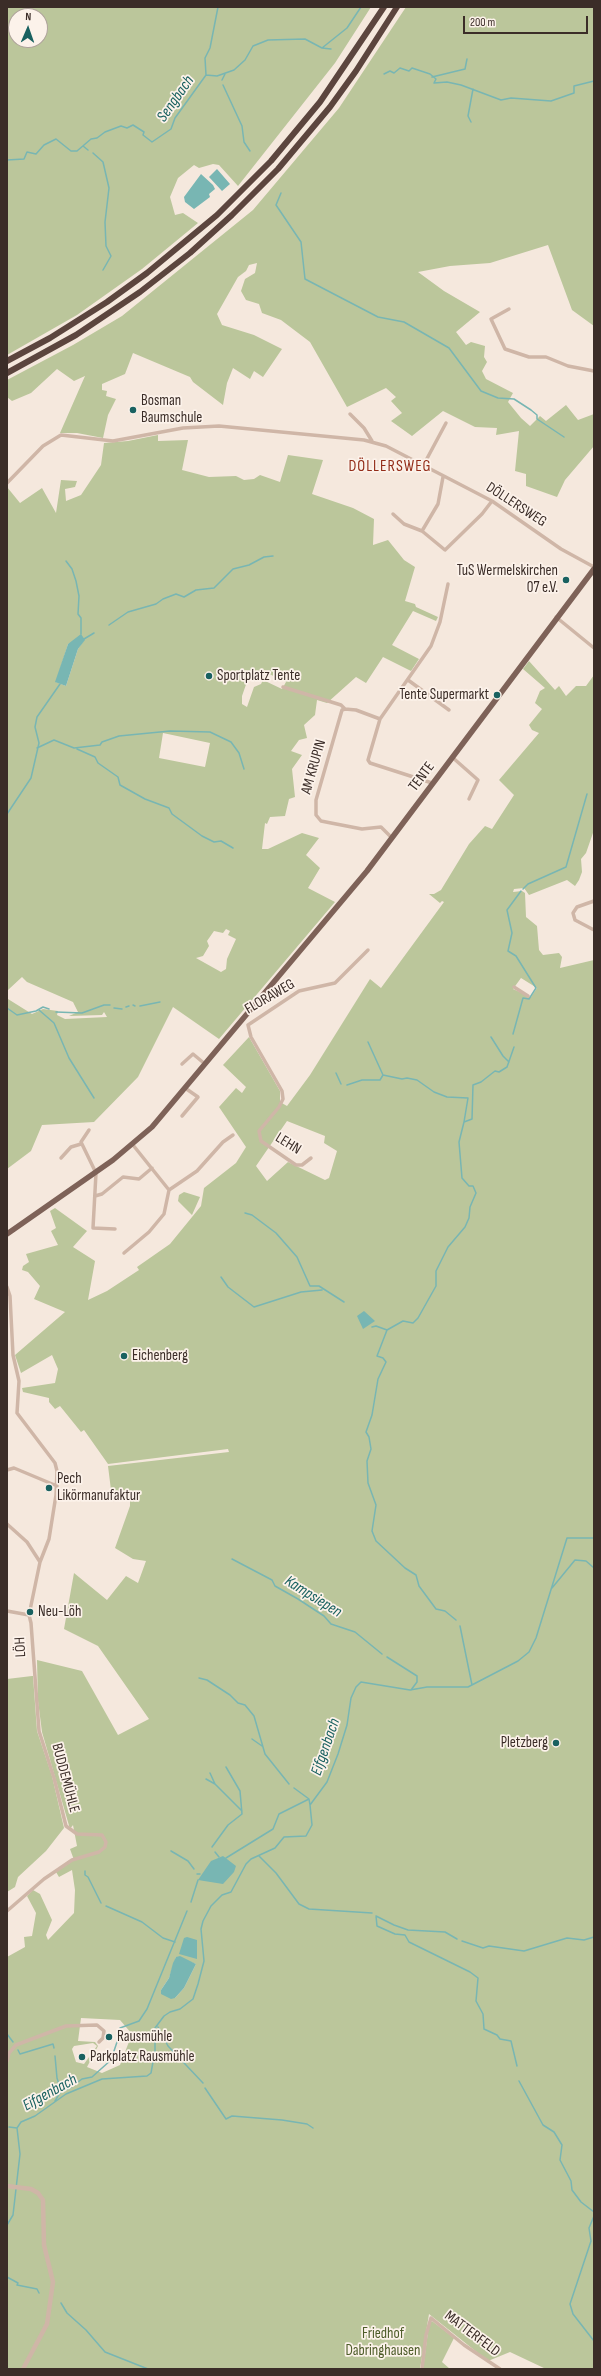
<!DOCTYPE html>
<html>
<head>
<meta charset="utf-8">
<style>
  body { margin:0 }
  #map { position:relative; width:601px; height:2376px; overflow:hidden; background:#f5e8dd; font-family:"Sofia Sans Condensed",sans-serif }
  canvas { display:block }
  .frame { position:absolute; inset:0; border:8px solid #3b2d28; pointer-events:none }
  .north { position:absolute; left:8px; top:8px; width:40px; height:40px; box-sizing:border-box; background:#fcf2ea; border:1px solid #afa39c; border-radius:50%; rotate:2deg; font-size:11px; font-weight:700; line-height:16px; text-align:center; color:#3b2d28 }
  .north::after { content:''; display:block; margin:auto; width:14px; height:18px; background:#196160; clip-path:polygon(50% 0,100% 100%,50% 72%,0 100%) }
  .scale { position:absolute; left:463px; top:16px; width:125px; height:18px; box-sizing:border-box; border:2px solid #3b2d28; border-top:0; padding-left:5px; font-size:12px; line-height:14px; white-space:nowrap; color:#3b2d28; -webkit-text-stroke:3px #fcf2ea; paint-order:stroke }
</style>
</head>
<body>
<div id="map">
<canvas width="601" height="2376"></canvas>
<div class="frame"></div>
<div class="north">N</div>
<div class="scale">200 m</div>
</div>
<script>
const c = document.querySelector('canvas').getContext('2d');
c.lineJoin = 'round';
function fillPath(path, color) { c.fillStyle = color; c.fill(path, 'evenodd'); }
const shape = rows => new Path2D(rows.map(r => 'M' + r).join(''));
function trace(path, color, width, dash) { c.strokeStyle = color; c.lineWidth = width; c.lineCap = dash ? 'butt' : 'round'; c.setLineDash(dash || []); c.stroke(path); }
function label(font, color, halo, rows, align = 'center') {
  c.font = font + ' "Sofia Sans Condensed",sans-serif'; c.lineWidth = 3.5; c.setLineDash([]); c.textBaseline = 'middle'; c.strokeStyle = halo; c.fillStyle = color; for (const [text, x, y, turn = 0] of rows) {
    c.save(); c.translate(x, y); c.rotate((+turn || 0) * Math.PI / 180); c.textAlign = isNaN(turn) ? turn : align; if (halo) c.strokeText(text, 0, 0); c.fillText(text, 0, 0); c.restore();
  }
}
fillPath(shape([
  [7,7,371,7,335,63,238,186,219,165,213,164,199,168,194,165,178,178,170,197,175,215,183,213,198,223,142,269,77,315,7,355],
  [16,16,40,16,40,40,16,40],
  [406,7,594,7,594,326,572,310,548,245,490,263,450,266,418,272,444,291,480,312,456,332,466,345,471,342,485,346,484,357,487,362,482,371,486,379,513,393,508,402,521,418,530,426,540,416,546,421,566,405,578,420,594,414,594,446,565,480,557,497,526,486,526,474,515,471,519,431,496,435,497,428,475,427,443,411,412,436,391,421,402,413,391,401,396,397,386,388,347,407,310,342,281,320,262,313,259,304,246,300,241,291,245,279,255,273,257,263,249,265,246,271,238,277,217,314,222,325,254,335,282,349,263,377,254,371,250,379,233,368,227,383,223,405,193,382,190,377,133,353,125,374,102,384,102,390,107,391,106,396,116,399,108,415,103,438,77,433,60,433,85,376,74,381,57,369,31,393,12,401,7,397,7,380,73,345,122,316,253,210,339,108],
  [158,435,158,441,188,440,182,470,209,477,236,476,244,480,254,479,260,475,280,482,288,455,323,460,312,494,353,508,374,519,373,545,388,540,404,560,415,567,405,601,415,604,416,607,438,617,436,621,413,611,392,645,419,659,411,671,383,657,366,683,356,677,327,703,317,700,315,715,304,725,307,738,299,740,291,751,302,755,292,769,295,797,289,799,285,816,270,817,267,824,265,823,262,849,268,849,302,833,319,838,306,855,320,868,308,888,335,902,219,1039,173,1007,138,1077,94,1122,42,1125,31,1151,7,1169,7,487,20,503,42,488,56,513,61,480,77,481,75,487,65,489,66,501,81,495,101,465,104,443,128,441],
  [84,640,78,649,66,686,56,682,68,644],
  [261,670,286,682,282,689,263,680,261,684,254,687,247,707,242,704,242,696,250,673,256,675,254,682],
  [163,733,210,743,205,767,159,758],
  [226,929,230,931,228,935,236,939,227,959,226,969,221,972,196,958,203,956,209,946,207,941,214,931,223,933],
  [22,977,27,982,73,1002,78,1012,69,1016,102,1015,104,1012,107,1017,65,1019,57,1015,58,1011,43,1009,32,1014,8,999,8,990],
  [529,661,555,690,559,686,566,696,576,686,586,686,594,675,594,830,586,853,581,859,582,872,579,880,575,886,567,880,529,895,524,888,514,889,513,892,522,891,525,893,526,917,537,926,539,950,543,955,559,953,562,957,560,968,594,960,594,2369,546,2369,510,2352,488,2361,429,2314,420,2369,7,2369,7,1957,25,1947,24,1937,32,1936,36,1913,27,1896,33,1890,40,1894,52,1920,46,1935,48,1940,74,1913,75,1890,72,1870,59,1877,56,1872,74,1860,70,1849,77,1846,73,1825,70,1829,42,1732,38,1701,37,1660,82,1671,118,1735,149,1719,98,1646,64,1629,74,1573,107,1600,126,1576,138,1583,146,1561,133,1559,115,1548,130,1506,130,1496,111,1490,108,1466,229,1452,228,1449,108,1464,84,1430,81,1432,60,1406,55,1409,49,1402,49,1398,23,1392,22,1388,55,1383,58,1369,52,1355,21,1373,15,1355,65,1312,34,1299,40,1286,28,1272,22,1270,23,1266,29,1262,26,1254,58,1245,51,1231,56,1228,50,1211,55,1208,87,1231,73,1247,95,1261,88,1300,107,1291,139,1270,137,1267,170,1244,201,1206,204,1188,236,1163,246,1147,219,1107,236,1088,242,1093,246,1087,223,1065,249,1037,280,1091,280,1102,287,1106,310,1075,370,979,381,988,444,902,442,901,440,903,429,894,434,894,441,890,469,844,485,826,492,829,514,795,499,780,539,733,532,730,529,725,542,709,535,703,540,691,545,688,523,669],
  [521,978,537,988,531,997,513,989],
  [287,1121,325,1136,324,1143,337,1151,329,1178,325,1180,288,1162,267,1181,256,1166],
  [176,1957,196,1964,184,1988,175,1998,161,1990,169,1978],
  [81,2018,120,2020,132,2034,120,2065,102,2073,87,2067,98,2046,95,2042,78,2041],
  [93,2043,97,2046,84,2064,76,2062,72,2049,74,2046],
  [184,1192,200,1197,192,1215,178,1201,179,1195],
  [32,1676,33,1676,37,1731,52,1776,64,1828,46,1851,18,1877,15,1887,7,1892,7,1679],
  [432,2321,454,2338,442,2362,450,2369,423,2369,429,2324]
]), '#bbc69b');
fillPath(shape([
  [217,169,230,184,222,191,209,177],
  [201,174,213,185,215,189,209,194,210,197,194,209,185,202,184,197],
  [81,634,85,640,78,649,66,686,55,682,68,644],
  [364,1311,375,1321,363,1329,357,1316],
  [223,1856,236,1866,234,1872,223,1884,198,1880,211,1861],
  [187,1937,197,1940,197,1959,179,1954,184,1938],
  [180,1956,196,1964,184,1988,175,1998,171,1999,161,1994,161,1990,169,1978,173,1963,176,1957]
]), '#78b6b3');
trace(shape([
  [322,48,347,28,361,7],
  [384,74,390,71,394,73,400,68,409,71,412,68,430,74,436,79,434,83,447,82,461,85,501,100,511,98,551,101,574,93,574,86,594,81],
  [206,75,205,58,210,48,218,7],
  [432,77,465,69,467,59],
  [222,80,225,74],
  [223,85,242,126,244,142,250,151],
  [471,122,468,116,473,89],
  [83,146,88,150],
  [93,153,103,162,109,188,105,222,106,246,111,256,103,270],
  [7,160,24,159,27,152,36,154,44,145,56,139,71,151,77,151,91,139,97,138,105,132,121,126,127,128,133,125,144,132,143,135,152,142,171,129,175,118,206,75,217,76,234,70,245,60,253,46,268,40,305,39,322,48,331,49],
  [281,193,276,205,301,242,305,279,378,317,404,322,449,348,481,391,498,398,514,399,531,410,537,415,537,419,564,437],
  [66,561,72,569,76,581,79,596,78,614,81,618,81,634],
  [109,625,128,612,156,604,163,599,176,594,184,597,196,590,214,588,233,569,249,565,264,557,273,556],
  [84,639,94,633],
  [37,748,54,740,74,748,100,745,102,742,119,736,170,731,210,732,231,742,239,753,244,769],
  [77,749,95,757,98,763,118,777,120,785,145,799,169,808,172,814,202,836,214,842,221,841,233,848],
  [7,814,31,778,39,743,35,727,37,717,60,684],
  [523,889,528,884,566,867,587,794],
  [133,1005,135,1006],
  [140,1006,160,1002],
  [126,1007,129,1006],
  [7,1008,17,1015,36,1011,43,1007,49,1009],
  [114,1008,122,1009],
  [39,1010,54,1023,69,1058,94,1098],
  [56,1012,82,1013,104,1005,110,1005],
  [513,1034,523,998,529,999,536,988,516,956,508,951,512,933,507,910,521,891],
  [491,1037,503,1056,509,1062],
  [368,1042,383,1075],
  [336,1073,341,1084],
  [347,1085,362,1080,380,1080,383,1075,402,1079,407,1078,417,1080,434,1092,447,1097,468,1098,464,1122],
  [245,1213,252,1215,276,1233,297,1257,310,1286,319,1286,344,1302],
  [221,1277,228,1287,254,1307,301,1292,322,1290],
  [372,1327,376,1326,387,1330],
  [232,1559,272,1580,275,1586,298,1599,324,1616,331,1624,355,1632,382,1654],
  [552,1588,575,1560,586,1561,594,1568],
  [456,1620,445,1611,436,1609,419,1586,416,1575,405,1568,376,1541,372,1531,376,1505,368,1483,367,1461,371,1449,369,1437,366,1432,372,1415,378,1379,386,1362,383,1358,377,1356,387,1330,403,1321,413,1323,418,1318,436,1286,436,1271,448,1247,465,1227,469,1218,470,1207,476,1193,473,1186,469,1186,462,1178,459,1142,464,1122,472,1119,473,1085,481,1082,495,1071,499,1072,507,1067,514,1047],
  [460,1626,472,1685],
  [387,1657,417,1676,417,1682,411,1690],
  [199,1678,207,1680,230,1695,238,1703,245,1705,254,1716,265,1754,289,1784],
  [252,1739,262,1746],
  [210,1773,215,1784],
  [206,1779,215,1784,242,1811],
  [294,1788,309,1799,310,1805],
  [212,1847,228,1825,242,1814,240,1791,226,1767],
  [171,1851,188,1861,194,1869],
  [215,1852,219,1857],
  [259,1856,276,1873,299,1904,309,1909,372,1913],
  [226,1858,273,1829,279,1814,309,1799],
  [85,1871,85,1875,88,1877,101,1903],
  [197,1874,200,1874],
  [191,1902,198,1880],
  [106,1906,142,1922,163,1938,175,1942],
  [376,1916,377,1926,395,1934,405,1935,409,1942,470,1972,478,1978,476,2001,483,2014,484,2029,497,2035,500,2039,511,2041,517,2066],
  [376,1916,394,1925,408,1930,445,1932,457,1939],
  [462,1941,483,1948,489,1946,524,1951,567,1938,584,1940,594,1937],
  [158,2027,168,2046,203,2083],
  [120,2028,139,2021,147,2009,187,1911],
  [7,2034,13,2042],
  [18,2050,20,2054,53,2044,54,2048],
  [55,2056,57,2078,61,2091],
  [519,2081,543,2125,554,2132,562,2145,560,2160,571,2181,572,2190,581,2202,594,2212],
  [205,2088,226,2119,232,2116,282,2120,307,2124,313,2128],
  [55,2101,61,2091,70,2088,82,2079,92,2077,111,2060,119,2036],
  [9,2127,17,2128],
  [594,2216,589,2228,591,2241,570,2304,573,2314,594,2341],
  [7,2225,13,2215,20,2154,17,2128,21,2122,35,2116,66,2094,102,2079,147,2076,151,2073,155,2051,155,2028,164,2016,170,2012,180,2009,193,1999,198,1984,204,1961,201,1929,203,1921,211,1906,222,1895,231,1892,246,1864,251,1859,275,1848,284,1837,306,1836,312,1825,310,1805,327,1782,338,1754,347,1725,351,1698,356,1687,361,1682,410,1690,427,1687,468,1687,518,1661,529,1652,536,1638,567,1538,594,1538],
  [7,2277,18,2283,17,2285,37,2289,39,2293],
  [61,2303,67,2313,86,2330,105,2352,148,2369]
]), '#78b6b3', 1.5);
trace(shape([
  [509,309,491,319,505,349,529,357,546,357,568,366,594,371],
  [350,414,364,428,372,441],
  [423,466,446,423],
  [7,483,43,446,61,435,113,441,183,428,219,426,364,440,386,446,492,501,561,549,594,567],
  [393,514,404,524,422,531,445,550,482,514,492,501],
  [422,531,438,504,443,477],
  [556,617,594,648],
  [408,680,449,710],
  [283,687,341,705,345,709],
  [345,709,342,710,316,800,316,815,321,821,331,823,362,829,381,827,392,838],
  [345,709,356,710,380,719,368,760,370,763,432,783],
  [380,719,431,646,440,622,448,584],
  [452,757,478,780,469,799],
  [594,901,577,907,573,913,575,920,594,930],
  [514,987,528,996],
  [248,1025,251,1037,282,1091,283,1099,279,1107,259,1131,261,1141,296,1165,302,1165,311,1158],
  [248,1025,299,991,335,983,368,950],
  [182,1064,193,1054,205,1064],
  [182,1116,198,1097,185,1088],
  [89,1130,81,1142,96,1173,93,1228,115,1229],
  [133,1145,169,1190],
  [61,1158,71,1147,81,1144],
  [169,1190,197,1171,223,1142,233,1135],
  [95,1196,102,1194,123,1177,139,1179,152,1168],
  [124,1253,149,1232,164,1214,169,1190],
  [7,1287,10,1296,13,1355,19,1381,17,1413,55,1463,57,1471,56,1495,49,1539,40,1562,29,1615,31,1623,39,1731,54,1778,66,1826,77,1834,102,1835,106,1842,105,1847,99,1852,72,1860,44,1879,7,1911],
  [7,1470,14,1468,57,1486],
  [7,1524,27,1542,40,1562],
  [7,1611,29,1615],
  [7,2061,9,2053,16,2045,66,2026,97,2025,104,2031,103,2038,99,2042],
  [422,2369,426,2335,431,2318,464,2345,500,2369]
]), '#cfb6a7', 3.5);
trace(shape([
  [7,2186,31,2189,38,2193,43,2200,44,2245,53,2282,47,2324,23,2369]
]), '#cfb6a7', 4.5);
trace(shape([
  [7,1234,113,1160,152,1127,367,871,594,569]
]), '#7e6258', 5.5);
trace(shape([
  [7,361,50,338,107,302,147,273,217,215,271,161,320,102,384,7],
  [7,373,76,335,140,292,190,253,232,215,278,169,330,107,356,71,397,7]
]), '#5c453e', 6);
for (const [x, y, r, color] of [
  [133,410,4,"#196160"],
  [566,580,4,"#196160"],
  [209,676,4,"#196160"],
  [497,695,4,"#196160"],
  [124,1356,4,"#196160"],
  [49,1488,4,"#196160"],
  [30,1612,4,"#196160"],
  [556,1743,4,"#196160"],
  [109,2037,4,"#196160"],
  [82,2057,4,"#196160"]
]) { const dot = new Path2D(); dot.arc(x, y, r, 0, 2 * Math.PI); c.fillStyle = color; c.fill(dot); trace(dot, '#fcf2ea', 1.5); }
label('15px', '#3b2d28', '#fcf2ea', [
  ["Bosman",141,401],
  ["Baumschule",141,418],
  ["TuS Wermelskirchen",558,571,"right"],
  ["07 e.V.",558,588,"right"],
  ["Sportplatz Tente",217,676],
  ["Tente Supermarkt",489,695,"right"],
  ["Eichenberg",132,1356],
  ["Pech",57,1479],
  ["Likörmanufaktur",57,1496],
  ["Neu-Löh",38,1612],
  ["Pletzberg",548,1743,"right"],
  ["Rausmühle",117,2037],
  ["Parkplatz Rausmühle",90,2057]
], 'left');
label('15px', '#3b2d28', '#fcf2ea', [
  ["DÖLLERSWEG",516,505,33],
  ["AM KRUPIN",314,767,-74],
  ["TENTE",422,777,-53],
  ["FLORAWEG",270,997,-30],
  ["LEHN",288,1144,32],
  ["LÖH",21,1647,-93],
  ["BUDDEMÜHLE",65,1778,75],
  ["MATTERFELD",472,2334,37]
]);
label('15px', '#4d5c29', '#fcf2ea', [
  ["Friedhof",383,2334],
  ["Dabringhausen",383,2351]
]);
label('italic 16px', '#196160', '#fcf2ea', [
  ["Sengbach",176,99,-55],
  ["Kampsiepen",313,1597,32],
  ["Eifgenbach",326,1747,-71],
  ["Eifgenbach",50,2093,-29]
]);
c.letterSpacing = '1px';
label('16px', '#932c18', '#fcf2ea', [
  ["DÖLLERSWEG",390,467]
]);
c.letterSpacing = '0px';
</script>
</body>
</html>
